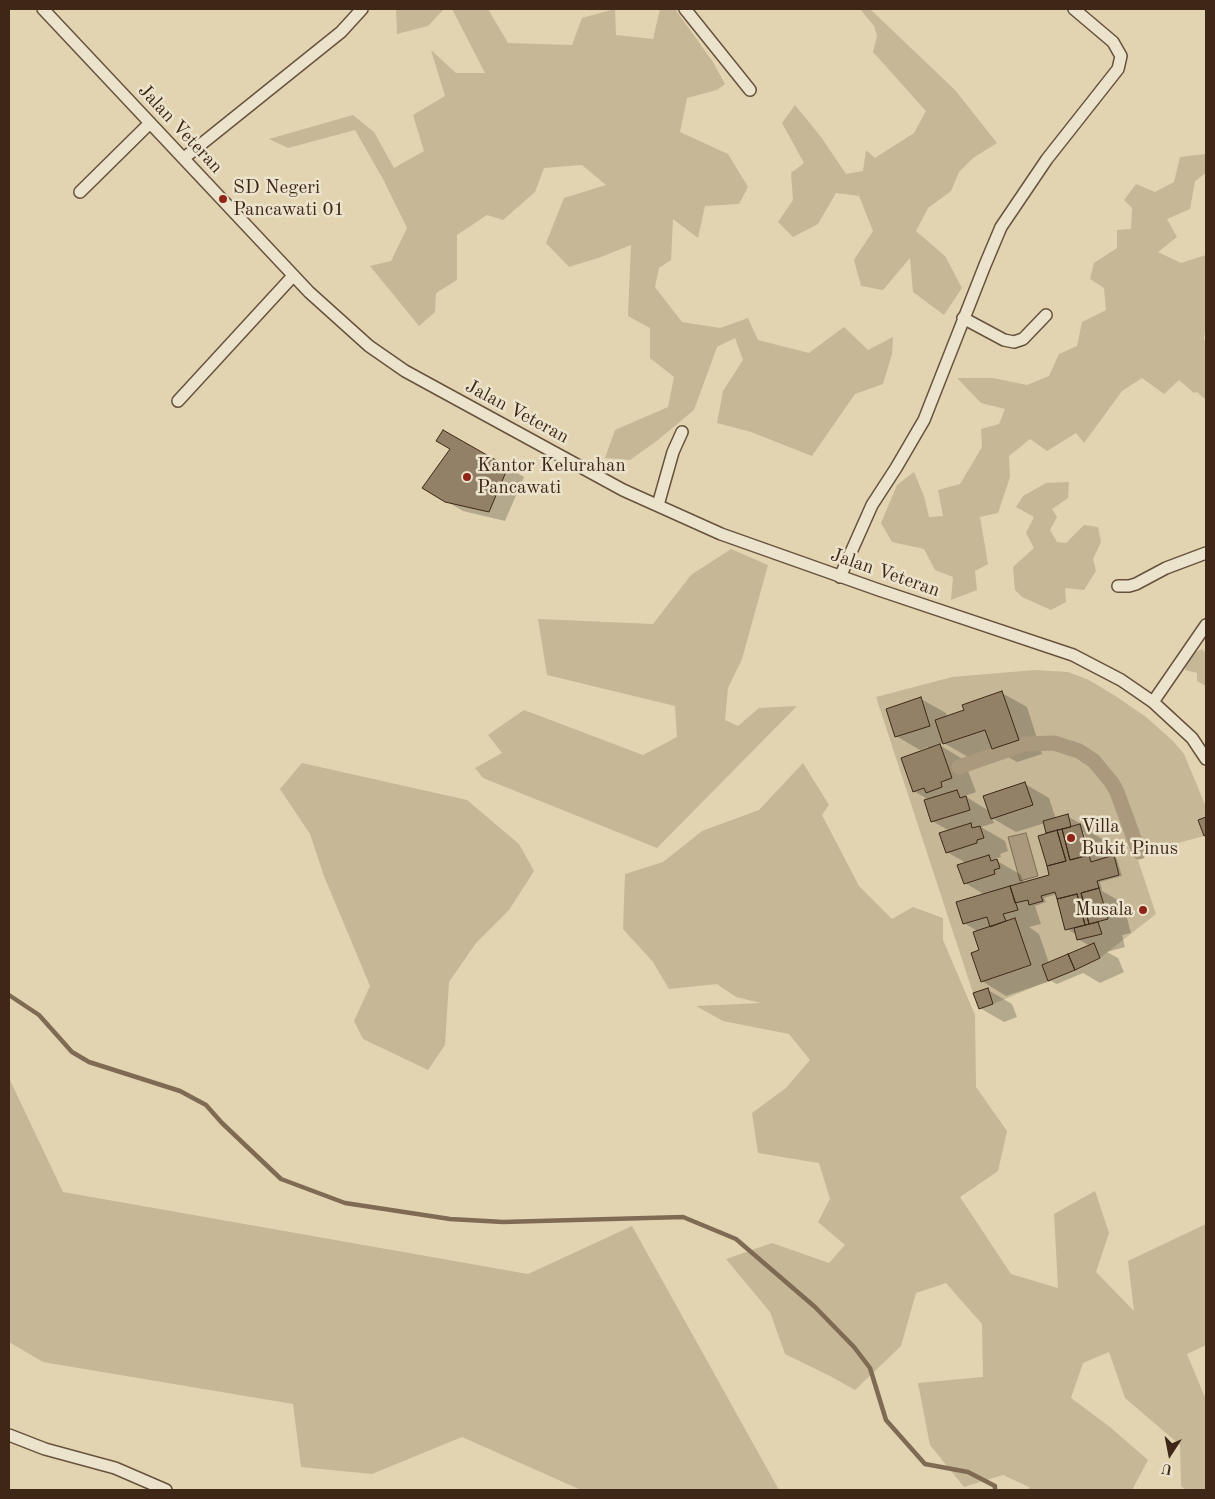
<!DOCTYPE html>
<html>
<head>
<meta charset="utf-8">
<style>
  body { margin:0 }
  #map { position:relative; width:1215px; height:1499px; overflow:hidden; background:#e2d4b1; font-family:"Old Standard TT",serif }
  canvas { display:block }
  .frame { position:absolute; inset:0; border:10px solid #3e2716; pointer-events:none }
  .north { position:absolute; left:1145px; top:1429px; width:50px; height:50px; -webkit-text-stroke:4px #ece3cc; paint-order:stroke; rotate:191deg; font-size:14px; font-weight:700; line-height:20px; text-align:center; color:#3e2716 }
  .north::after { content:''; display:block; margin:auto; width:18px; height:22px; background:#3e2716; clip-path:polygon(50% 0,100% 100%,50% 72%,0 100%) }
</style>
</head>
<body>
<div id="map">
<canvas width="1215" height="1499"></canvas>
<div class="frame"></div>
<div class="north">U</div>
</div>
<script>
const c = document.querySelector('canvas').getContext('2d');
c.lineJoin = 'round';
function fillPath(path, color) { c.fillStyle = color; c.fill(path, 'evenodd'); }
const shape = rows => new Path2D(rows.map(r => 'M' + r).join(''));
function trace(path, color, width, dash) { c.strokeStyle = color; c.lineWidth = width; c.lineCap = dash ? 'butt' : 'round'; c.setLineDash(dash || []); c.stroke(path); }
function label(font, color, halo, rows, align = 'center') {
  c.font = font + ' "Old Standard TT",serif'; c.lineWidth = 5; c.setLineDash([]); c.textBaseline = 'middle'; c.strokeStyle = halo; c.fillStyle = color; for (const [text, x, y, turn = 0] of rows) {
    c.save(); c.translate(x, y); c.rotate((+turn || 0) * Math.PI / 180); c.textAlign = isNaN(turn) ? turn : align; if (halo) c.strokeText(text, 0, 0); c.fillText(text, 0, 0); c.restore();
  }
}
fillPath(shape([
  [396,9,444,9,428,26,397,34],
  [452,9,488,9,508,43,572,45,582,18,615,9,616,35,653,39,660,9,675,9,713,62,725,84,717,90,687,98,680,132,728,154,748,187,739,204,705,206,698,238,673,219,671,260,659,268,655,287,682,322,720,328,748,318,758,340,809,353,844,327,868,350,893,337,892,354,883,384,855,394,812,456,751,432,717,423,723,391,743,360,735,338,717,347,694,410,658,440,630,460,605,458,615,430,668,407,674,377,650,358,650,328,628,316,631,245,601,257,569,267,546,243,564,198,606,185,582,165,544,168,535,192,503,220,487,215,457,235,457,280,436,293,435,312,419,326,370,266,391,261,407,228,383,179,355,130,288,148,269,139,353,115,374,132,394,168,424,151,413,115,445,96,431,50,456,73,485,73],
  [860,9,870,9,955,90,997,143,973,158,959,172,951,191,928,208,916,231,945,256,962,288,944,315,913,292,910,258,883,290,861,286,854,260,873,231,859,196,836,193,818,224,793,237,778,222,793,200,791,173,804,163,782,123,795,105,821,137,846,174,863,171,866,150,875,158,914,133,926,111,873,52,877,36,874,26],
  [1206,154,1206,173,1195,181,1190,209,1167,219,1177,237,1158,252,1181,263,1206,255,1206,320,1204,339,1206,342,1206,400,1197,392,1194,393,1179,380,1164,394,1142,378,1122,391,1084,443,1076,433,1047,451,1030,439,1009,456,1010,477,998,513,980,517,988,564,975,571,977,590,951,600,953,577,935,570,924,549,892,542,881,523,897,485,914,472,924,496,929,517,943,516,938,490,960,484,982,447,981,429,999,424,1005,409,981,403,957,378,993,378,1027,385,1049,376,1059,354,1077,346,1082,322,1106,310,1104,288,1090,279,1094,263,1117,248,1117,230,1131,229,1132,208,1124,200,1136,184,1155,192,1174,182,1180,157],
  [1069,482,1068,498,1052,509,1057,517,1050,530,1057,542,1066,543,1084,525,1098,527,1101,542,1093,559,1096,571,1084,590,1065,588,1066,602,1051,610,1022,597,1015,590,1013,567,1034,548,1026,533,1034,517,1016,507,1023,496,1046,483],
  [731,549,768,565,742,659,728,688,725,720,738,726,759,708,797,706,657,848,483,778,475,768,502,753,488,735,524,710,643,755,677,737,675,706,547,675,538,619,653,624,691,575],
  [1202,649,1206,653,1206,686,1197,681,1197,673,1185,670,1190,654],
  [1035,670,1068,672,1089,680,1117,697,1146,717,1173,741,1184,754,1206,807,1206,817,1198,820,1204,836,1136,854,1156,914,1100,958,1093,943,1042,965,1048,981,993,1004,988,988,973,993,876,697,952,677],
  [1002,691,1018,740,985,730,943,744,935,720,964,710,962,705],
  [921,697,930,725,895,737,886,709],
  [940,744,952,778,941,782,942,787,926,793,924,788,913,791,901,758],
  [1025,783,1032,805,991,818,983,796],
  [957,790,960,798,966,796,970,810,931,821,924,800],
  [1067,814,1071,827,1080,824,1091,862,1114,856,1119,875,1097,881,1108,919,1098,922,1101,934,1077,940,1074,928,1066,930,1055,892,1041,896,1043,900,1028,900,1015,903,1017,910,1003,914,1006,921,1015,919,1031,966,981,982,971,953,979,950,990,927,987,917,1049,875,1038,836,1046,833,1043,821],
  [970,823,972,828,980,826,984,838,977,840,977,843,946,852,940,833],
  [988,855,991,861,997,859,1000,868,994,870,995,874,964,884,958,865],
  [302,763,467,800,519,844,534,871,509,910,476,943,449,982,445,1045,428,1070,363,1039,354,1021,370,986,324,876,310,834,280,789],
  [803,763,829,805,822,815,859,886,892,919,913,907,943,918,943,940,975,1015,976,1087,1007,1131,998,1171,960,1197,1011,1274,1058,1288,1054,1214,1095,1191,1109,1233,1096,1272,1134,1311,1128,1261,1206,1224,1206,1345,1187,1354,1206,1400,1206,1490,1186,1490,1181,1486,1180,1445,1125,1398,1109,1352,1083,1363,1071,1398,1110,1427,1148,1460,1132,1490,1029,1490,1029,1487,1003,1475,964,1487,930,1445,918,1383,983,1377,982,1324,946,1283,916,1293,901,1346,855,1390,830,1376,785,1354,770,1312,726,1259,772,1243,829,1263,845,1245,818,1222,830,1199,819,1163,758,1153,752,1113,786,1088,810,1060,789,1034,723,1021,696,1006,761,1003,736,997,717,984,669,989,653,962,623,929,625,874,663,862,702,831,759,810],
  [9,1078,63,1192,528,1274,632,1226,779,1490,581,1490,462,1437,372,1474,301,1467,293,1404,43,1362,9,1342]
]), '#c6b797');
const water = shape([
  [1026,833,1038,876,1020,881,1008,837,1026,833]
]);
fillPath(water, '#aa997c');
trace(water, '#7f6b53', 1);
fillPath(shape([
  [443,431,524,477,505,521,463,511,446,501,452,449],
  [1002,693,1027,707,1042,754,1017,762,994,749,968,757,944,743,938,744,964,760,976,792,965,796,989,811,1025,784,1049,798,1056,819,1067,816,1092,830,1092,833,1104,840,1109,858,1114,857,1117,859,1122,876,1100,882,1102,891,1123,903,1131,933,1122,935,1125,947,1107,952,1118,958,1124,972,1100,983,1083,973,1057,984,1051,981,1006,996,982,981,979,932,964,923,985,895,965,883,966,863,947,852,950,831,932,821,929,800,914,791,929,750,928,747,920,750,896,736,921,699,946,713,947,717,966,711],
  [992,818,1016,832,1045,823,1048,834,1051,876,1024,884,1021,875,994,859,1001,857,1000,854,1008,851,1005,841,981,827,994,823],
  [1081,832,1084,832,1088,849,1086,849],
  [1057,894,1067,929,1077,935,1078,939,1090,946,1049,963,1039,934,1029,927,1041,924,1035,906,1046,902,1044,898],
  [988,990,1012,1004,1017,1017,1004,1022,980,1008]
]), '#0003');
trace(shape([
  [9,995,39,1015,72,1052,89,1062,180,1091,206,1105,222,1123,281,1179,345,1203,450,1219,503,1222,683,1217,736,1239,815,1307,854,1347,870,1368,886,1420,925,1464,968,1472,995,1486,995,1490]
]), '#7f6b53', 4.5);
trace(shape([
  [959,767,1025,744,1054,743,1079,751,1094,761,1112,783,1117,792,1139,852]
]), '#aa997c', 15);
const building = shape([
  [443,430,508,467,489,512,445,502,422,488,450,449,436,441,443,430],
  [1002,691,1019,740,992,749,985,730,943,744,935,720,964,710,962,705,1002,691],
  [921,697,930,726,895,737,886,709,921,697],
  [940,744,952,778,941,782,942,787,926,793,924,788,913,792,901,758,940,744],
  [1025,782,1033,805,991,819,983,796,1025,782],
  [957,790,960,798,966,796,970,810,931,822,924,800,957,790],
  [1068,814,1071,827,1046,833,1043,821,1068,814],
  [1206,817,1206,835,1204,836,1198,820,1206,817],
  [971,823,972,828,980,826,984,838,977,840,977,843,946,853,939,833,971,823],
  [1080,824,1089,855,1070,860,1062,829,1080,824],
  [1062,829,1070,860,1089,855,1091,862,1114,855,1119,875,1097,881,1099,888,1081,893,1089,924,1085,925,1077,894,1057,899,1055,892,1041,896,1043,901,1029,905,1028,900,1015,903,1010,886,1049,875,1047,866,1066,861,1057,830,1062,829],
  [1057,830,1066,861,1047,866,1038,836,1057,830],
  [989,855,991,861,997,859,1000,868,994,870,995,874,964,884,957,865,989,855],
  [1010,886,1018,910,1003,914,1006,921,990,927,987,917,963,924,956,902,1010,886],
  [1099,888,1108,919,1089,924,1081,893,1099,888],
  [1077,894,1085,925,1065,930,1057,899,1077,894],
  [1015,918,1031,965,981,982,971,953,979,950,973,932,1015,918],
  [1098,922,1102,934,1077,940,1074,928,1098,922],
  [1094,943,1100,958,1075,970,1068,954,1094,943],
  [1068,954,1075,970,1048,981,1042,965,1068,954],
  [988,988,993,1004,979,1009,973,993,988,988]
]);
fillPath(building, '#938167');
trace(building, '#3e2716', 1);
const street = shape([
  [43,9,309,292,369,346,405,371,623,490,721,534,879,590,1073,655,1121,680,1153,702,1192,738,1206,759],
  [685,9,750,90],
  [184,158,341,32,362,9],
  [80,192,150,123],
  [963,318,1004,340,1014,342,1023,339,1046,315],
  [178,401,293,276],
  [658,505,673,452,682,432],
  [840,577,872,505,896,468,924,420,985,265,1001,227,1047,159,1118,69,1121,56,1113,42,1074,9],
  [1118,586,1129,586,1136,584,1166,568,1206,553],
  [1153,702,1206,625],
  [9,1435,45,1449,115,1468,166,1490]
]);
trace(street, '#67523d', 14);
trace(street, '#ece3cc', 11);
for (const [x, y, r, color] of [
  [223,199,5,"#8f2418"],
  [467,477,5,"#8f2418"],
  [1071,838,5,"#8f2418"],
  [1143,910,5,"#8f2418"]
]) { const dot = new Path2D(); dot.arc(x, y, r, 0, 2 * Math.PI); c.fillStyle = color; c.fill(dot); trace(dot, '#ece3cc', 2); }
label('19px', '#3e2716', '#ece3cc', [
  ["Jalan Veteran",180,129,47],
  ["Jalan Veteran",517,412,28],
  ["Jalan Veteran",885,573,19]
]);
label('19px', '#3e2716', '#ece3cc', [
  ["SD Negeri",233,188],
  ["Pancawati 01",233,210],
  ["Kantor Kelurahan",477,466],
  ["Pancawati",477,488],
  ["Villa",1081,827],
  ["Bukit Pinus",1081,849],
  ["Musala",1133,910,"right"]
], 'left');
</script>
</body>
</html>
